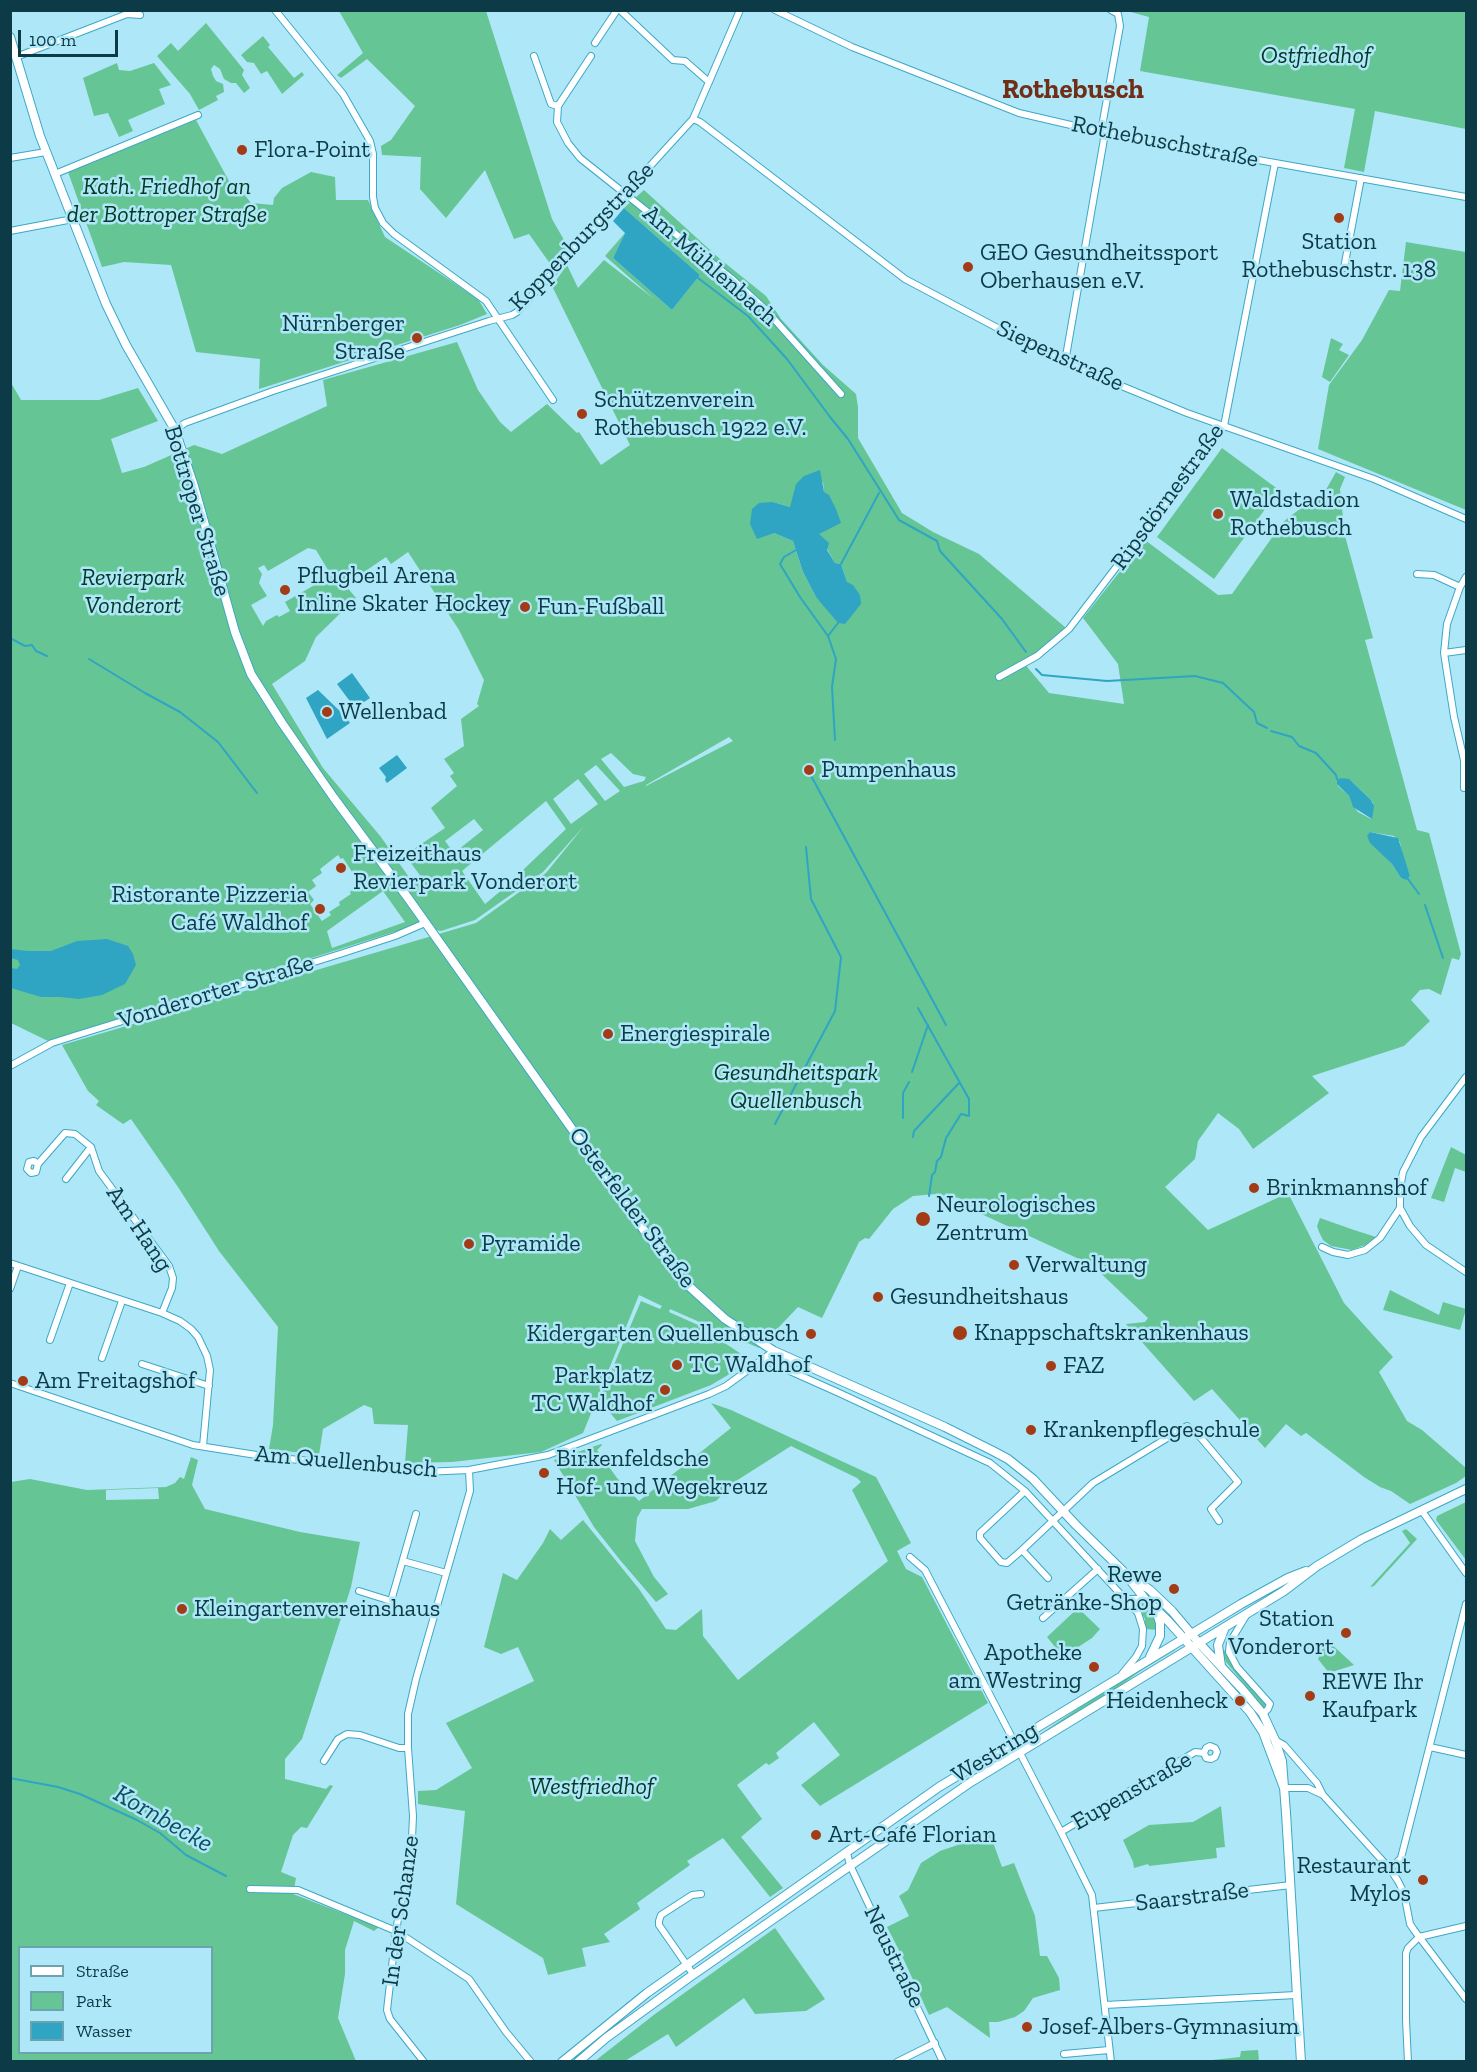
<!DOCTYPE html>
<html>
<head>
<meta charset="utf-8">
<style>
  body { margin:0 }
  #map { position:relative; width:1477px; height:2072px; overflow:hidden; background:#aee7f8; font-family:"Zilla Slab",serif }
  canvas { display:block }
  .frame { position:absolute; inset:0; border:12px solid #0c3a46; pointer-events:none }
  .legend { position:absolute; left:18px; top:1946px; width:195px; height:108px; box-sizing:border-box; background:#aee7f8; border:2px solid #6da2b1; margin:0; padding:8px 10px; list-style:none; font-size:18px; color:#0c3a46 }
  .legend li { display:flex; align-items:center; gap:12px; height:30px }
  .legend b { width:30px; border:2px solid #6da2b1 }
  .scale { position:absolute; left:18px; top:30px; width:100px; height:27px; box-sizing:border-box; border:3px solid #0c3a46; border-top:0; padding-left:8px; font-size:18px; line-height:21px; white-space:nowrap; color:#0c3a46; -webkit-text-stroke:4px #aee7f8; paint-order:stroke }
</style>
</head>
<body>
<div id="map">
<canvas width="1477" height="2072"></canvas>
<div class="frame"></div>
<ul class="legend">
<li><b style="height:8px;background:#fff"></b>Straße</li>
<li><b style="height:16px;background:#66c594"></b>Park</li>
<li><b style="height:16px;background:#2fa5c3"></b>Wasser</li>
</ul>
<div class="scale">100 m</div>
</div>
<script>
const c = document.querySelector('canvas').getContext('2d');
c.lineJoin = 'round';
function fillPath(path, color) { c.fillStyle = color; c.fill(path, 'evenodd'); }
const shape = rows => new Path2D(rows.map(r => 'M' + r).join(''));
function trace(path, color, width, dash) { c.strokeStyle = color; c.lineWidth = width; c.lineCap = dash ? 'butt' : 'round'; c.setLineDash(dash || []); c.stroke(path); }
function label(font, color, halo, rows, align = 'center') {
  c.font = font + ' "Zilla Slab",serif'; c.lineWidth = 5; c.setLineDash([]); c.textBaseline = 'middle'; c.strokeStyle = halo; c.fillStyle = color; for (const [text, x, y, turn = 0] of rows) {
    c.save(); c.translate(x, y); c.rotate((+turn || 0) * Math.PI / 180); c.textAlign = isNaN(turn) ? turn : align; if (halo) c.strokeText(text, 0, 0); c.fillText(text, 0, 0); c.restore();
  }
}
fillPath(shape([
  [339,11,486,11,552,219,568,247,551,265,529,234,514,239,485,170,446,218,420,189,421,157,382,155,381,146,391,140,415,106,367,59,341,78,337,75,363,53],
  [1127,11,1466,11,1466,129,1375,111,1364,172,1344,168,1355,109,1140,71,1149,17],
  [206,23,244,70,242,75,250,88,244,93,236,83,231,83,224,79,220,69,214,65,211,69,213,76,216,81,223,84,224,92,216,96,218,100,199,110,190,94,157,56,171,43,178,51],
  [263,36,270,45,268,47,294,78,302,72,304,75,282,94,267,71,261,74,254,63,247,62,241,55],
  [117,63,119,70,130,71,154,63,171,85,159,89,165,104,128,120,133,131,119,137,108,113,94,116,83,78],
  [196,120,230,183,244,194,251,203,273,205,274,198,282,188,311,172,335,177,336,200,368,200,385,237,478,299,487,314,460,325,259,389,260,359,196,352,171,265,124,262,102,267,68,172],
  [644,190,720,259,766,296,781,319,823,365,856,394,858,407,858,438,902,513,933,532,979,554,1066,628,1045,647,1023,662,1049,693,1124,704,1118,664,1083,618,1145,540,1218,595,1232,594,1283,522,1327,488,1336,472,1345,477,1340,489,1345,536,1373,638,1365,640,1417,830,1429,833,1461,954,1459,960,1452,958,1441,995,1429,989,1420,990,1411,1000,1430,1021,1404,1046,1312,1076,1329,1093,1253,1149,1239,1129,1218,1113,1198,1141,1195,1159,1165,1187,1208,1230,1288,1193,1344,1303,1393,1357,1379,1372,1407,1421,1422,1430,1466,1468,1466,1476,1456,1483,1410,1504,1391,1491,1380,1487,1364,1477,1306,1433,1301,1436,1286,1424,1265,1448,1212,1389,1194,1401,1126,1324,1145,1322,1148,1318,1092,1265,977,1212,969,1204,959,1198,936,1194,913,1196,893,1209,869,1239,865,1238,859,1242,822,1318,798,1307,759,1348,670,1309,669,1312,698,1325,747,1358,733,1372,711,1385,617,1421,599,1400,641,1301,660,1309,662,1306,639,1295,583,1433,541,1452,452,1462,405,1463,408,1425,374,1424,372,1408,364,1405,323,1429,319,1455,269,1449,273,1425,278,1327,219,1251,178,1187,131,1119,123,1124,96,1105,99,1101,88,1091,62,1045,476,923,546,873,584,826,543,872,475,920,441,931,413,926,48,1041,11,1023,10,381,21,400,99,400,138,388,158,421,111,439,122,473,144,467,194,445,222,454,327,406,323,380,457,342,478,390,500,422,511,432,547,404,577,433,579,432,601,465,630,445,552,286,567,265,578,288,604,260,654,299,605,256,625,233,613,258,672,310,700,275,624,208],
  [823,482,824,492,818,533,835,563,841,564,847,582,860,595,860,601,816,597,803,572,793,541,774,533,773,502,790,507],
  [308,548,316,550,328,570,325,579,285,602,290,611,279,617,277,615,266,621,263,626,251,605,267,596,259,583,262,574,258,568,264,565,268,571],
  [408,552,459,630,484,680,477,704,479,706,461,719,464,746,444,759,454,773,450,776,457,786,431,808,445,828,405,855,422,878,413,883,381,837,323,768,272,684,305,661,316,637,356,598,345,585,386,557,391,564],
  [729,737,733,741,646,786,646,785],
  [611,753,633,774,646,777,644,781,624,787,601,759],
  [596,765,620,791,605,801,584,774],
  [1341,778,1352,782,1371,800,1373,803,1371,819,1358,812,1352,804,1349,796,1338,786,1337,779],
  [578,779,598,804,571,824,553,799],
  [546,801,566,829,503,889,485,904,462,871],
  [474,819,483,830,454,853,445,841],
  [1370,832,1394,836,1400,842,1402,854,1410,876,1408,879,1401,878,1392,864,1375,846],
  [338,855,341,859,343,858,360,884,350,892,351,894,339,902,340,905,329,912,331,915,322,921,310,904,314,900,308,892,316,886,312,880,322,873,320,869],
  [383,891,405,922,332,948,327,931],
  [1406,242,1466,252,1466,510,1318,449,1329,385,1362,340,1389,290,1400,291],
  [1331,338,1343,344,1339,350,1349,355,1330,382,1322,377],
  [1222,448,1279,490,1214,579,1157,537],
  [1451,1147,1466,1155,1466,1172,1455,1168,1444,1202,1431,1198],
  [1320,1218,1354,1230,1376,1237,1365,1245,1352,1250,1331,1246,1323,1240,1319,1232,1317,1226],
  [1390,1290,1439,1315,1443,1302,1466,1309,1460,1330,1383,1310],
  [711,1403,731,1410,876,1477,911,1543,897,1551,906,1569,922,1577,988,1703,820,1806,801,1785,840,1755,814,1722,776,1753,779,1758,769,1765,766,1763,737,1785,762,1819,741,1837,783,1888,770,1897,723,1838,687,1861,690,1865,637,1903,640,1909,604,1934,610,1942,582,1948,586,1966,548,1975,543,1958,456,1904,465,1811,418,1804,418,1791,436,1790,472,1768,446,1723,534,1681,518,1647,501,1654,484,1647,503,1573,517,1580,543,1543,550,1529,561,1540,583,1520,639,1589,666,1629,676,1630,702,1609,703,1636,738,1680,888,1561,852,1490,861,1482,857,1478,791,1446,736,1481,716,1501,688,1509,642,1509,637,1518,635,1541,654,1577,668,1594,656,1602,620,1560,594,1527,554,1460,601,1444,602,1445,597,1450,617,1478,639,1501,731,1428],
  [191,1457,198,1460,192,1485,205,1509,300,1532,360,1542,351,1587,302,1739,285,1759,285,1779,326,1789,330,1785,333,1786,307,1828,301,1827,293,1835,281,1872,296,1878,293,1894,379,1927,374,1931,354,1921,345,1950,345,1974,338,2018,356,2061,11,2062,11,1482,30,1479,87,1490,166,1487,175,1483,180,1477,184,1479],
  [158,1488,159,1499,106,1500,106,1490],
  [20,1948,212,1948,212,2052,20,2052],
  [1466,1502,1466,1560,1436,1520,1437,1516],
  [1406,1529,1417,1539,1374,1586,1370,1587,1410,1543,1402,1531],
  [1134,1601,1144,1602,1149,1607,1153,1613,1158,1630,1145,1629,1145,1619],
  [1078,1608,1100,1629,1092,1638,1063,1657,1047,1637],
  [1327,1640,1354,1665,1329,1673,1318,1659],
  [1173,1648,1175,1650,1139,1672,1106,1696,1036,1738,1036,1737,1092,1699],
  [1221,1650,1227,1651,1234,1665,1267,1702,1264,1708,1226,1662],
  [1221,1806,1225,1847,1216,1848,1217,1858,1149,1866,1148,1864,1134,1868,1133,1862,1123,1840,1149,1825,1193,1822],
  [990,1834,1002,1867,1014,1863,1035,1916,1040,1956,1047,1956,1059,1978,1060,1990,1033,1998,1024,2011,1015,2017,998,2022,989,2022,990,2038,947,2007,929,2015,903,1958,887,1927,909,1916,899,1896,908,1890,921,1863,940,1851],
  [775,1928,825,1999,806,2011,755,2014,744,1998,676,2047,668,2034,625,2061,595,2061,655,2014],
  [1258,2050,1259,2061,1203,2061,1240,2057,1241,2051]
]), '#66c594');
fillPath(shape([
  [624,208,700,275,672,310,613,258,625,233,613,221],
  [820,470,824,492,829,495,836,509,841,523,819,534,829,543,827,550,835,563,841,564,847,582,853,585,860,595,861,604,845,624,838,623,816,597,803,572,793,541,774,533,757,539,750,524,752,509,759,503,773,502,790,507,796,484,804,476],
  [352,673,370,698,355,708,337,684],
  [318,690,345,716,350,723,327,739,306,698],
  [397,755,407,768,387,783,385,780,386,777,379,768],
  [1341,778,1349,779,1371,800,1374,806,1372,819,1353,807,1349,796,1337,784,1337,779],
  [1370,832,1398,838,1410,876,1407,880,1401,878,1392,864,1370,843,1367,836],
  [107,939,128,946,133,954,136,965,125,984,102,995,79,999,60,997,41,997,11,988,11,968,17,969,20,965,18,960,11,958,11,949,27,951,51,951,77,941]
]), '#2fa5c3');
trace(shape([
  [698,278,748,316,787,359,830,417,848,439,899,520,937,541,940,551,1002,619,1026,652],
  [796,550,784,557,780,564,800,597,828,636],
  [841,564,879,493],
  [10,638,25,646,32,645,36,651,47,656],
  [89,659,145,693,180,712,218,742,257,793],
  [1036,669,1042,675,1107,681,1195,676,1223,683,1254,712,1257,723,1267,728],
  [1271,731,1292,737,1299,746,1316,753,1336,775,1337,779],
  [835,740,832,687,836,659,828,636,838,623],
  [809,772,946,1025],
  [1408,879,1419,894],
  [1425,905,1443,958],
  [918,1008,969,1099,969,1116,961,1114,946,1138,941,1157,937,1161,935,1172,932,1175,929,1196],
  [912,1072,928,1025],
  [903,1118,903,1093,909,1082],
  [775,1124,835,1011,841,957,811,899,806,847],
  [913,1137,914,1131,959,1083],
  [10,1778,58,1787,80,1794,137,1820,160,1833,186,1855,226,1876]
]), '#2fa5c3', 2);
const minor = shape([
  [275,10,343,94,370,141,373,154,373,197,375,208,383,223,394,234,486,301,553,400],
  [620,10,673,60,685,61,709,82],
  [775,10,852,47,1019,113,1101,132,1466,197],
  [595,43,617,10],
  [534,56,551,104,558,106,557,122,568,143,580,158,731,278,765,309,841,394],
  [16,57,127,14,140,15],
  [558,106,591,56],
  [693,119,700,122,905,279,1024,342,1073,366,1187,413,1374,479,1466,519],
  [10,158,46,152],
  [55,174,198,115],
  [10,231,73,219],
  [1344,268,1361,178],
  [1065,362,1104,139,1101,132,1120,26,1118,14,1111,10],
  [175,430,185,423,273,391,489,321,512,315,517,312,693,119,740,10],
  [1417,574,1434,575,1460,587],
  [1444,653,1466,650],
  [999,677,1037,656,1069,629,1224,426,1275,163],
  [1464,788,1464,760,1454,717,1444,653,1447,624,1460,587,1466,577],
  [10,1066,52,1043,74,1036,340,954,395,936,425,923],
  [1466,1077,1421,1137,1403,1172,1400,1188,1400,1208,1410,1226,1426,1245,1466,1272],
  [38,1164,36,1172,31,1173,27,1169,29,1162,34,1161,38,1164,65,1133,75,1134,91,1147,99,1171,169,1266,173,1278,172,1288,162,1313],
  [66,1179,91,1147],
  [1322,1247,1333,1252,1348,1255,1365,1250,1380,1238,1400,1208],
  [10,1263,162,1313,180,1321,191,1329,198,1337,207,1356,210,1370,203,1446],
  [10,1289,18,1266],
  [50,1340,70,1283],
  [102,1358,122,1301],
  [763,1359,837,1392,990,1463,1025,1491,1138,1613,1143,1629,1142,1646,1136,1657,1122,1674],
  [142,1364,209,1386],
  [10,1383,193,1445,269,1457,423,1472,469,1470,548,1455,709,1394,726,1386,774,1351],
  [1025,1491,980,1533,980,1538,1001,1562,1007,1563,1022,1550,1093,1483,1187,1426,1201,1438,1238,1482,1211,1509,1219,1521],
  [1422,1511,1466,1573],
  [1022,1550,1048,1578],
  [910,1557,925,1570,1061,1832,1092,1895,1111,2062],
  [403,1561,446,1573],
  [359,1591,391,1601,416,1514],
  [1127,1599,1145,1599],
  [1247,1614,1230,1642,1229,1652,1237,1667,1270,1704,1268,1709,1263,1714],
  [1043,1618,1098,1569],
  [1275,1740,1284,1745,1317,1783,1323,1795,1390,1869,1398,1881,1404,1893,1410,1924,1414,1930,1466,1999],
  [1430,1747,1466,1755],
  [324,1761,338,1739,347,1734,360,1735,399,1748,408,1748],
  [1284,1788,1308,1788,1323,1795],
  [1061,1832,1195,1752,1204,1753,1206,1758,1211,1759,1215,1757,1217,1752,1215,1748,1210,1746,1206,1748,1204,1753],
  [847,1853,850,1865,943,2062],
  [1390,1869,1401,1858,1466,1604],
  [250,1889,298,1890,396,1931,469,1979,506,2032,531,2062],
  [1094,1908,1291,1885],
  [1419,1937,1466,1926],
  [693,1974,659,1925,659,1921,661,1915,692,1895,701,1894],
  [1105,2005,1296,1995],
  [1064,2054,1109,2050],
  [424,2062,390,2019,387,2010,396,1931,412,1838,413,1816,408,1748,408,1714,416,1679,470,1491,469,1470],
  [897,2062,935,2043],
  [1408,2062,1406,2020,1406,1953,1408,1948,1419,1937]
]);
const secondary = shape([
  [10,37,40,136,106,304,126,345,175,430,194,486,235,632,251,674,282,723,334,798,408,898,643,1229,680,1278,725,1319,774,1351,945,1427,993,1451,1008,1459,1033,1479,1076,1525,1123,1571,1145,1599,1168,1621,1250,1712,1263,1732,1284,1788],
  [1129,1575,1150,1590,1172,1611,1199,1643,1242,1689,1263,1714,1275,1740,1282,1761,1286,1813,1301,2062],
  [1150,1657,1160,1636,1160,1623,1157,1613],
  [1221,1666,1218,1645,1225,1627],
  [562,2062,647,1993,939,1787,1241,1604,1288,1578,1306,1571],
  [578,2062,606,2038,687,1979,971,1782,1284,1591,1317,1566,1362,1539,1466,1489]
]);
trace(minor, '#3ca8c5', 8);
trace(secondary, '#3ca8c5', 10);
trace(minor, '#fff', 6);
trace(secondary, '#fff', 8);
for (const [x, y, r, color] of [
  [242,150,6,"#a33c16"],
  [1339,218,6,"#a33c16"],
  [968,267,6,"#a33c16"],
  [417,338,6,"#a33c16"],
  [582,414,6,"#a33c16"],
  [1218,514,6,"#a33c16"],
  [285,590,6,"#a33c16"],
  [525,607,6,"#a33c16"],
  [327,712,6,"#a33c16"],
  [809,770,6,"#a33c16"],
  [341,868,6,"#a33c16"],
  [320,909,6,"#a33c16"],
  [608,1034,6,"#a33c16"],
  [1254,1188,6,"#a33c16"],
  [923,1219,8,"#a33c16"],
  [469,1244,6,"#a33c16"],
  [1014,1265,6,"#a33c16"],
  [878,1297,6,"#a33c16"],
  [960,1333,8,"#a33c16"],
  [811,1334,6,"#a33c16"],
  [677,1365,6,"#a33c16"],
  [1051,1366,6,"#a33c16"],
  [23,1381,6,"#a33c16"],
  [665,1390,6,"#a33c16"],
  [1031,1430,6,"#a33c16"],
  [544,1473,6,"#a33c16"],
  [1174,1589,6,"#a33c16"],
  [182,1609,6,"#a33c16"],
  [1346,1633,6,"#a33c16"],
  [1094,1667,6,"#a33c16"],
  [1310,1696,6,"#a33c16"],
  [1240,1701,6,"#a33c16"],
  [816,1835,6,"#a33c16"],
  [1423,1880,6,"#a33c16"],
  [1027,2027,6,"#a33c16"]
]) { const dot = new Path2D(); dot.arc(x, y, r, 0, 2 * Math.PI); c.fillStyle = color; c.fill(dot); trace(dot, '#aee7f8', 2); }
label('italic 24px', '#053922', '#aee7f8', [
  ["Ostfriedhof",1316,56],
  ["Kath. Friedhof an",167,187],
  ["der Bottroper Straße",167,215],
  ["Revierpark",133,578],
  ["Vonderort",133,606],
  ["Gesundheitspark",796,1073],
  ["Quellenbusch",796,1101],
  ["Westfriedhof",592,1787]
]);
label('24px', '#0c3a46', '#aee7f8', [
  ["Rothebuschstraße",1165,142,11],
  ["Koppenburgstraße",582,237,-46],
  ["Am Mühlenbach",710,266,41],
  ["Siepenstraße",1060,356,25],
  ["Ripsdörnestraße",1168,497,-54],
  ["Bottroper Straße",197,511,73],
  ["Vonderorter Straße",216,992,-17],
  ["Osterfelder Straße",632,1208,53],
  ["Am Hang",139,1229,56],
  ["Am Quellenbusch",346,1462,5],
  ["Westring",995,1753,-31],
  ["Eupenstraße",1132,1791,-30],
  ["Saarstraße",1192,1897,-7],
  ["In der Schanze",401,1911,-82],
  ["Neustraße",894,1957,64]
]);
label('24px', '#0c3a46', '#aee7f8', [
  ["Flora-Point",254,150],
  ["Station",1339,242,"center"],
  ["Rothebuschstr. 138",1339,270,"center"],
  ["GEO Gesundheitssport",980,253],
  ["Oberhausen e.V.",980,281],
  ["Nürnberger",405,324,"right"],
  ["Straße",405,352,"right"],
  ["Schützenverein",594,400],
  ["Rothebusch 1922 e.V.",594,428],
  ["Waldstadion",1230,500],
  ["Rothebusch",1230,528],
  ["Pflugbeil Arena",297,576],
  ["Inline Skater Hockey",297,604],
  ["Fun-Fußball",537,607],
  ["Wellenbad",339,712],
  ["Pumpenhaus",821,770],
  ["Freizeithaus",353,854],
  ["Revierpark Vonderort",353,882],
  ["Ristorante Pizzeria",308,895,"right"],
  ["Café Waldhof",308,923,"right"],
  ["Energiespirale",620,1034],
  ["Brinkmannshof",1266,1188],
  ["Neurologisches",936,1205],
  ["Zentrum",936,1233],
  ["Pyramide",481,1244],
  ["Verwaltung",1026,1265],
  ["Gesundheitshaus",890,1297],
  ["Knappschaftskrankenhaus",974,1333],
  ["Kidergarten Quellenbusch",799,1334,"right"],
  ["TC Waldhof",689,1365],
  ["FAZ",1063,1366],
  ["Parkplatz",653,1376,"right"],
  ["TC Waldhof",653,1404,"right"],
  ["Am Freitagshof",35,1381],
  ["Krankenpflegeschule",1043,1430],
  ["Birkenfeldsche",556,1459],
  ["Hof- und Wegekreuz",556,1487],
  ["Rewe",1162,1575,"right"],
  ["Getränke-Shop",1162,1603,"right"],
  ["Kleingartenvereinshaus",194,1609],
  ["Station",1334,1619,"right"],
  ["Vonderort",1334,1647,"right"],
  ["Apotheke",1082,1653,"right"],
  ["am Westring",1082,1681,"right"],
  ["REWE Ihr",1322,1682],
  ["Kaufpark",1322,1710],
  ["Heidenheck",1228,1701,"right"],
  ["Art-Café Florian",828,1835],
  ["Restaurant",1411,1866,"right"],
  ["Mylos",1411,1894,"right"],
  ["Josef-Albers-Gymnasium",1039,2027]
], 'left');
label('italic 26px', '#0c4e5e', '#aee7f8', [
  ["Kornbecke",163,1819,30]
]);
label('bold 27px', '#702e17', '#aee7f8', [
  ["Rothebusch",1073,90]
]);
</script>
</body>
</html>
